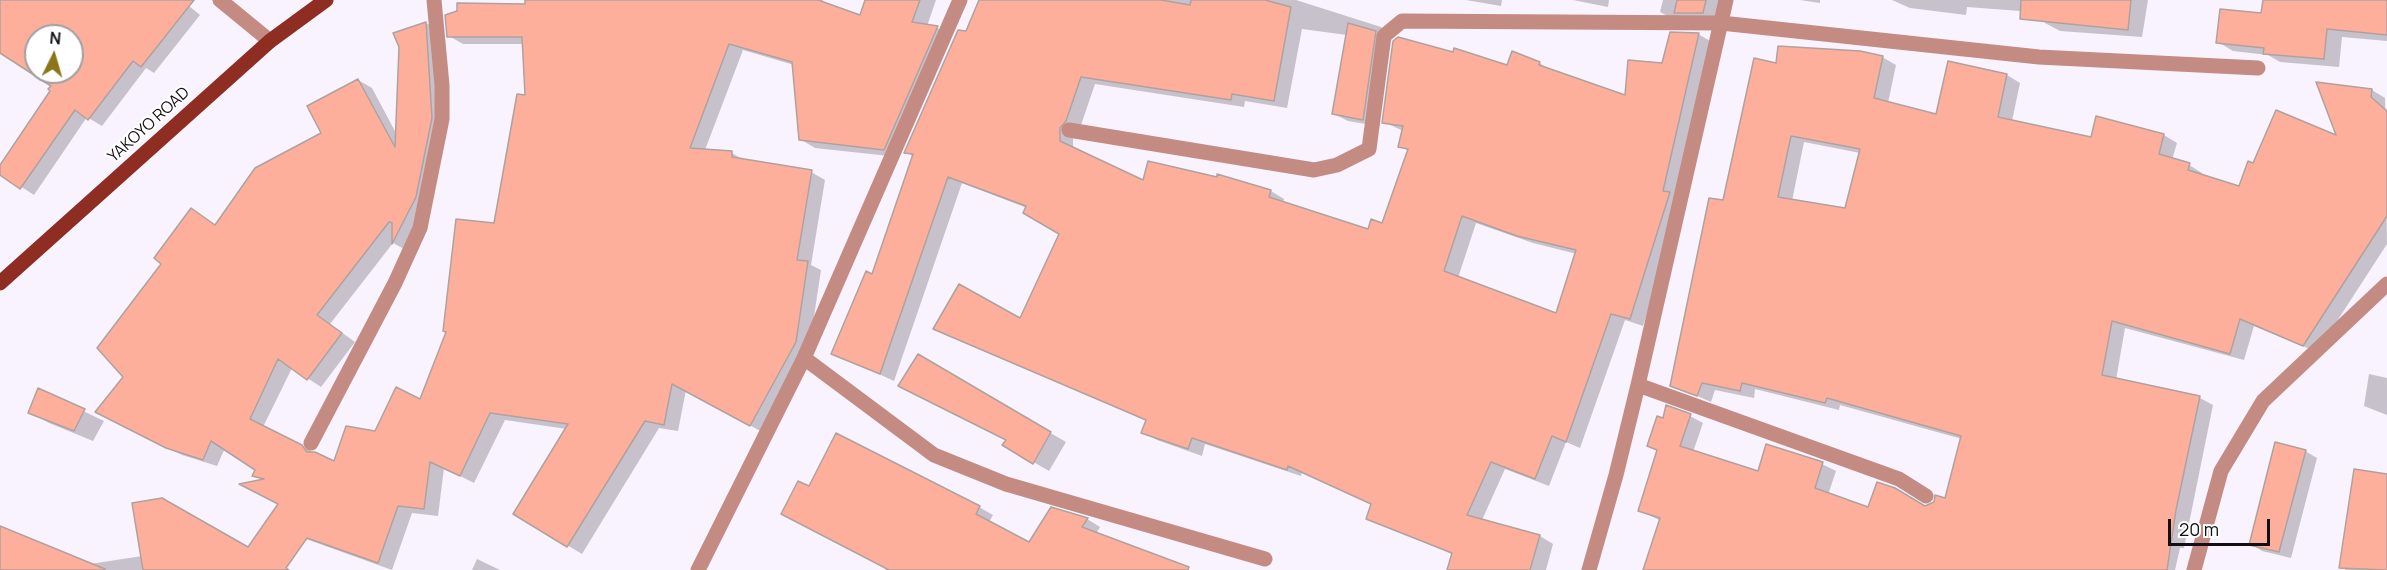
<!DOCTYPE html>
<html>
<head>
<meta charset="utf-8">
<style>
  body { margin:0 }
  #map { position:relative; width:2387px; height:570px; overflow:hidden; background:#f9f2ff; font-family:Manrope,sans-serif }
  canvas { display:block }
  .north { position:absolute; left:24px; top:24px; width:60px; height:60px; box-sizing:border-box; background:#fff; border:2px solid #a09fa1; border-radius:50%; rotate:5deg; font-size:16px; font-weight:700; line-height:24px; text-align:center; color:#121014 }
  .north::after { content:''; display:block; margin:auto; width:21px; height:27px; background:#8c7519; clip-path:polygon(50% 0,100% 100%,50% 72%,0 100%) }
  .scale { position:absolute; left:2168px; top:519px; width:102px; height:27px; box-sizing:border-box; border:3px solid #121014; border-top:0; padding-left:8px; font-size:18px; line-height:21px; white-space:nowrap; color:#121014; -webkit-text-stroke:4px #fff; paint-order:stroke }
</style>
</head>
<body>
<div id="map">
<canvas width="2387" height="570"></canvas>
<div class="north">N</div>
<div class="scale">20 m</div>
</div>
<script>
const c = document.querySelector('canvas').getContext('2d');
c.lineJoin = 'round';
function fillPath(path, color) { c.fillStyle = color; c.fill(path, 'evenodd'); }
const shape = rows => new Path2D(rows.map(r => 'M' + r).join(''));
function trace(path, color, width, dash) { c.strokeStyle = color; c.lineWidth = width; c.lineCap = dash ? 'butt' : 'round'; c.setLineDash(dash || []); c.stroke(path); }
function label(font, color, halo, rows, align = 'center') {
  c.font = font + ' Manrope,sans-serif'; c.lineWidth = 4.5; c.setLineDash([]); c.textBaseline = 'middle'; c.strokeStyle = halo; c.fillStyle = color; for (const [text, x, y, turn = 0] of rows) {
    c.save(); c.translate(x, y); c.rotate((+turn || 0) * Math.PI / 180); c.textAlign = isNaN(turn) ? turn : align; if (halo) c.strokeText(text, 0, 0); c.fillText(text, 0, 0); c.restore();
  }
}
fillPath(shape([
  [0,0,195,0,189,6,200,15,154,73,146,68,102,126,87,117,34,195,0,173,0,167,53,91,53,86,0,51],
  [36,36,72,36,72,72,36,72],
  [527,0,823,0,822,3,861,17,867,0,936,0,927,26,937,28,951,36,898,157,815,148,800,139,794,65,743,50,705,150,732,153,745,161,811,172,825,180,811,265,821,270,809,350,764,433,686,390,678,431,659,428,582,554,515,514,567,429,505,420,474,483,444,468,438,516,412,513,392,570,281,530,280,504,265,481,254,475,257,469,225,448,217,466,182,455,111,420,163,263,191,210,216,225,323,133,358,80,372,88,397,135,400,47,395,34,426,23,440,31,446,127,406,250,393,243,330,324,355,342,321,387,292,368,263,427,335,463,421,401,496,225,527,96,524,44,463,44,449,36,527,5],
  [980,0,1296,0,1381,27,1394,34,1388,43,1377,126,1348,121,1334,114,1347,35,1302,29,1287,108,1245,101,1244,107,1095,84,1080,128,1073,136,1073,149,1144,182,1271,191,1284,199,1283,203,1369,231,1383,224,1409,151,1399,146,1403,131,1384,122,1508,67,1539,63,1553,71,1626,97,1698,34,1712,42,1683,201,1643,326,1625,320,1580,448,1566,442,1549,486,1505,469,1482,520,1540,536,1553,544,1546,570,1448,570,1454,555,1368,518,1373,505,1302,472,1301,476,1205,444,1202,456,1157,440,1143,432,1147,421,935,328,1020,320,1061,234,1027,208,962,183,894,381,833,353,873,276,914,157,906,152,967,33],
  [1476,223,1533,243,1577,254,1557,315,1458,278],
  [1466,0,1502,0,1501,6],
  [1573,0,1609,0,1608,7],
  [1663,0,1722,0,1718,21,1675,20,1660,12],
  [1800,0,1820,0,1820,3],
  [1892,0,2148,0,2142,37,2060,31,2045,23,2046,13,1967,7,1966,15,1910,8],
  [2264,0,2387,0,2387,41,2342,37,2339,67,2280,62,2268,55,2233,51,2218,42,2263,15],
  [1882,57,1896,65,1888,103,1937,116,2007,75,2020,83,2012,121,2092,139,2164,135,2177,143,2172,160,2189,165,2202,173,2201,176,2240,188,2254,165,2339,138,2372,90,2385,98,2387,244,2317,352,2254,326,2244,360,2125,328,2116,380,2200,398,2213,405,2184,548,2180,548,2175,570,1645,570,1661,521,1639,510,1658,451,1649,446,1664,420,1690,416,1703,423,1693,452,1759,473,1822,464,1836,471,1828,495,1869,509,1925,507,1946,500,1962,439,1840,405,1839,410,1755,389,1754,398,1715,390,1711,402,1672,385,1724,202,1777,64],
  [1804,142,1860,153,1846,210,1792,201],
  [918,356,1066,442,1049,471,1004,445,1007,440],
  [2369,374,2387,378,2387,415,2364,406],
  [39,390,104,421,93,441,49,423,30,412],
  [2305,451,2317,458,2291,558,2262,551,2251,544],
  [2387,475,2387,570,2346,570,2341,567],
  [809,488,979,507,993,515,989,522,1029,544,1087,519,1100,527,1096,534,1176,570,886,570],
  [0,528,90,564,142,556,280,570,0,570],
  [477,559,500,570,472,570]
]), '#0003');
const building = shape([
  [0,0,194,0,141,67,133,61,88,120,75,110,20,189,0,175,0,165,50,91,48,89,51,86,0,53,0,0],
  [36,36,72,36,72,72,36,72,36,36],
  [525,0,818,0,860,15,865,0,920,0,912,22,938,26,884,150,799,140,792,62,729,44,690,148,732,151,732,157,812,170,797,260,808,261,796,342,750,426,672,384,664,425,645,421,567,547,513,514,568,424,490,413,460,476,430,462,424,509,398,506,378,563,307,538,286,568,289,570,143,570,132,503,162,498,248,547,278,504,239,484,264,479,252,476,255,470,211,441,203,460,166,448,95,412,123,377,97,348,161,264,154,258,191,208,215,225,255,168,321,133,307,106,358,79,395,147,399,47,393,33,426,22,432,118,416,197,392,244,392,223,389,222,317,315,342,333,307,380,278,359,250,419,302,445,307,452,315,452,334,461,346,426,375,431,396,387,420,399,446,332,443,331,456,219,494,223,517,94,525,95,522,37,447,37,445,15,457,11,457,3,525,4,525,0],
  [979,0,1161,0,1190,5,1191,0,1265,0,1291,7,1274,101,1232,94,1231,100,1081,77,1066,121,1060,128,1060,141,1143,180,1148,161,1217,177,1217,174,1271,190,1269,197,1368,229,1371,219,1382,223,1408,149,1398,147,1403,126,1382,123,1393,41,1398,37,1453,52,1454,48,1507,65,1512,51,1540,62,1539,65,1625,95,1628,60,1662,63,1670,32,1699,33,1663,191,1670,192,1630,319,1611,314,1566,442,1552,436,1535,479,1491,462,1467,515,1540,535,1530,570,1447,570,1452,553,1366,519,1371,504,1288,466,1287,470,1192,438,1188,449,1141,433,1146,420,933,329,959,284,1020,318,1059,234,1023,213,1026,206,948,177,880,374,831,354,866,271,872,274,913,154,904,153,958,30,966,31,979,0],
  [1462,216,1517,236,1576,250,1556,313,1444,271,1462,216],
  [1677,0,1706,0,1703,13,1674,13,1677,0],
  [2021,0,2131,0,2128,30,2020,19,2021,0],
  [2263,0,2387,0,2387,35,2327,29,2324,59,2263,54,2264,48,2216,43,2220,9,2261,13,2263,0],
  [1348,23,1376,31,1363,120,1332,114,1348,23],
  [1778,46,1860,51,1883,56,1874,98,1936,114,1948,61,2007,74,1998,117,2091,137,2096,116,2164,134,2159,154,2190,163,2188,170,2239,186,2248,161,2253,163,2276,110,2336,135,2316,82,2372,89,2371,97,2387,111,2387,216,2303,346,2240,319,2230,354,2112,321,2102,375,2200,396,2176,510,2167,570,1643,570,1660,518,1638,511,1657,450,1647,446,1657,416,1663,418,1666,405,1691,414,1680,446,1758,471,1766,444,1823,462,1815,488,1868,507,1877,482,1895,488,1925,506,1934,502,1935,495,1945,498,1961,436,1827,398,1825,403,1742,383,1740,391,1702,383,1697,396,1670,386,1709,198,1723,200,1754,58,1776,63,1778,46],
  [1791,136,1860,149,1845,208,1778,197,1791,136],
  [918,354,1051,432,1033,464,1002,445,1006,440,898,386,918,354],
  [38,388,85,409,74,431,28,413,38,388],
  [836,433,980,506,976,514,1029,542,1051,507,1088,518,1082,527,1189,567,1188,570,889,570,781,514,798,481,809,486,836,433],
  [2275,442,2306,450,2279,552,2249,545,2275,442],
  [2354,469,2387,474,2387,570,2339,568,2354,469],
  [0,526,105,569,105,570,0,570,0,526]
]);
fillPath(building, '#feaf9c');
trace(building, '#b0a19e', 1.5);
trace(shape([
  [220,0,270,41],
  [1069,130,1314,170,1337,165,1369,149,1384,36,1402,21,1721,23,2039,57,2258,68],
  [804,358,934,455,1006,484,1265,559],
  [1638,385,1899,479,1926,496],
  [311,443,395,283,420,228,442,119,442,85,434,0],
  [698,570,804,358,960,0],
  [1589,570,1616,475,1638,385,1726,0],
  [2194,570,2221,471,2263,401,2387,284]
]), '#c48b82', 15);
trace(shape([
  [0,283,270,41,326,0]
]), '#8e2d22', 15);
label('16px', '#121014', '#fff', [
  ["YAKOYO ROAD",149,125,-42]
]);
</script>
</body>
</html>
